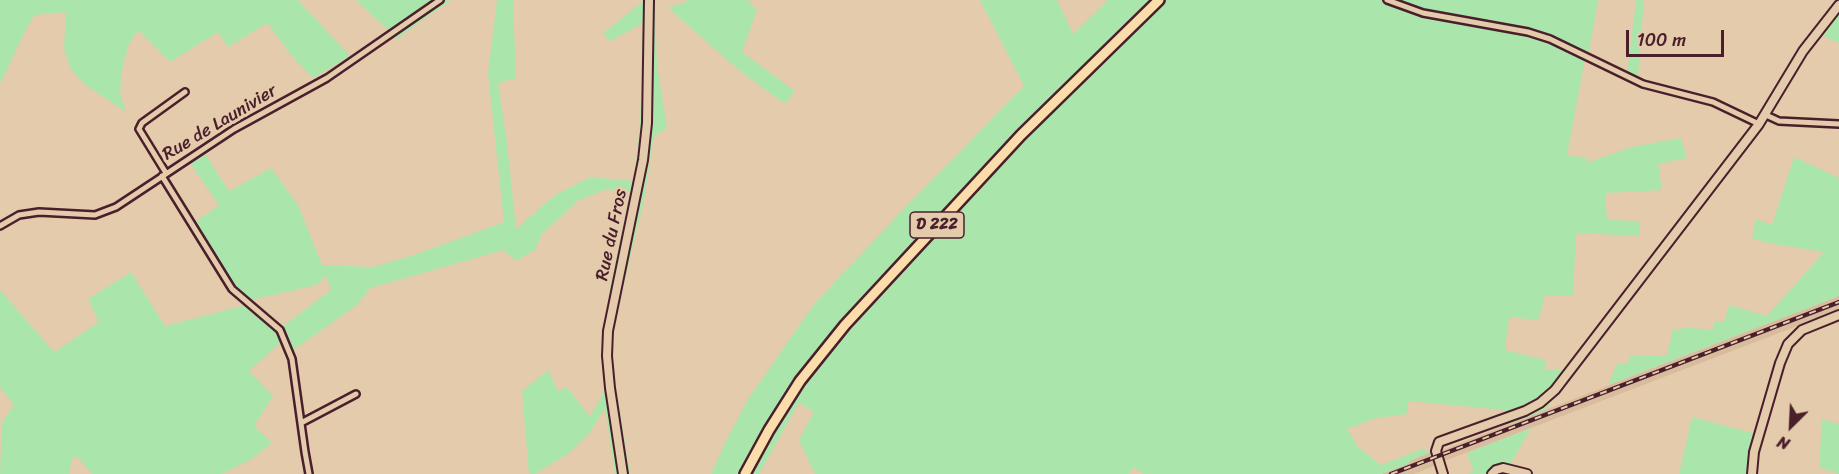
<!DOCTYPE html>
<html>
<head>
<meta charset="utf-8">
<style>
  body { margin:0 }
  #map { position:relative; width:1839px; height:474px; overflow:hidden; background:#e3cbac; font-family:Sriracha,sans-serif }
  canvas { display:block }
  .north { position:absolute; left:1761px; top:396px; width:60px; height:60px; -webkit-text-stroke:4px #e3cbac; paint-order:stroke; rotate:204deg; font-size:16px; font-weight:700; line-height:24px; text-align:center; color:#4a1f2b }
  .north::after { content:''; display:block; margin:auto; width:21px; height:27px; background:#4a1f2b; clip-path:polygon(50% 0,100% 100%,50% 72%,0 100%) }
  .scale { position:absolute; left:1626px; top:30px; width:98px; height:27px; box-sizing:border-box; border:3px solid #4a1f2b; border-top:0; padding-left:8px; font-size:18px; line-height:21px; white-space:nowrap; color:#4a1f2b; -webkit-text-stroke:4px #e3cbac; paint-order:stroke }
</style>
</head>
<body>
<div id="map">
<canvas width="1839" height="474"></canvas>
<div class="north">N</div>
<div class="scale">100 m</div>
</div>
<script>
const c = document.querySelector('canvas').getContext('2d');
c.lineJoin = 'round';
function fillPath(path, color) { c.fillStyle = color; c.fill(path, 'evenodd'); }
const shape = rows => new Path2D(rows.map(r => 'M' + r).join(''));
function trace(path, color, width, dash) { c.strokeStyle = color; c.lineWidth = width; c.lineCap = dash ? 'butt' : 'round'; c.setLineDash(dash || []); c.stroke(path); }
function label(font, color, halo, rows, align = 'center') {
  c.font = font + ' Sriracha,sans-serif'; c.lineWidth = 6; c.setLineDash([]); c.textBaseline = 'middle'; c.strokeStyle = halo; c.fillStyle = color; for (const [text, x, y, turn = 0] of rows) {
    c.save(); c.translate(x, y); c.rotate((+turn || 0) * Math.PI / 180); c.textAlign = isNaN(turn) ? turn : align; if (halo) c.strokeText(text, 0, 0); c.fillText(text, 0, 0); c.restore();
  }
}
fillPath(shape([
  [1839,296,1839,310,1442,462,1440,451],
  [1431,452,1436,465,1414,474,1381,474,1408,464,1411,460]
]), '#d9bb9e');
fillPath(shape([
  [0,0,298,0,350,56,313,78,292,56,267,23,228,47,218,32,170,62,138,30,128,46,122,70,120,93,126,112,84,84,70,68,64,48,66,12,34,15,22,37,0,84],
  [356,0,451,0,414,26,398,39],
  [497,0,513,0,516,78,498,83,507,143,516,229,555,195,590,177,634,181,640,126,643,23,610,41,603,33,642,2,655,1,657,65,667,128,654,136,644,200,623,288,609,292,631,191,605,190,579,200,542,234,535,250,516,261,503,250,370,288,357,305,286,355,280,343,249,371,273,396,254,426,272,443,250,460,221,474,92,474,78,457,72,458,69,474,0,474,2,422,14,405,0,387,0,290,54,352,99,322,88,299,131,272,165,326,246,305,272,327,283,326,331,290,326,276,316,285,251,300,233,284,195,222,219,205,190,163,204,152,229,191,271,168,298,205,322,265,373,267,414,255,504,222,488,73],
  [690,0,748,0,757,10,742,52,795,91,785,104,740,71,668,8],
  [980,0,1057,0,1073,34,1108,0,1598,0,1589,51,1585,59,1567,155,1587,158,1587,163,1631,147,1681,138,1687,158,1658,164,1662,190,1605,193,1607,220,1640,221,1639,236,1576,233,1573,296,1544,295,1543,304,1538,320,1509,317,1505,350,1546,360,1544,370,1562,370,1570,376,1545,410,1510,424,1504,410,1408,401,1407,414,1376,418,1347,429,1358,447,1381,465,1422,449,1431,452,1411,460,1408,464,1381,474,1144,474,1134,467,1128,474,815,474,799,440,814,412,799,403,759,474,711,474,726,441,748,399,815,303,895,218,1024,86],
  [1636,0,1644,0,1638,76,1627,73],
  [1839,12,1839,43,1820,34],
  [1794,157,1839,178,1839,296,1608,385,1617,364,1628,363,1630,355,1667,355,1673,329,1682,330,1682,327,1712,330,1715,321,1724,322,1729,305,1767,316,1824,252,1768,243,1752,238,1756,219,1772,225],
  [548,370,558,391,567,387,590,417,603,393,616,388,630,474,615,474,605,408,589,434,569,453,535,474,529,474,522,391],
  [1692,417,1756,434,1748,474,1679,474],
  [1822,419,1839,424,1839,474,1819,467],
  [1531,428,1511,463,1535,474,1466,474,1474,472,1467,453]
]), '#aae6ac');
const street = shape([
  [1387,0,1423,13,1528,32,1550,39,1643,84,1713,102,1759,124],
  [1766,115,1779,121,1839,124],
  [166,173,139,129,142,123,185,92],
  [162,176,232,289,280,330,292,359,305,452,309,474],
  [0,226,19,215,39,212,95,215,116,207,234,129,327,78,440,0],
  [301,423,356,394]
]);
const secondary = shape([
  [623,474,610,388,607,356,608,331,643,160,647,123,649,0],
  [1443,474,1436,451,1439,442,1525,411,1540,403,1555,390,1759,124,1803,51,1839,5],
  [1492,474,1496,470,1503,468,1527,474],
  [1752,474,1754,452,1780,363,1788,344,1802,330,1839,315]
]);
const highway = shape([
  [745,474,769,430,800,381,845,325,1021,135,1159,0]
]);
trace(street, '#4a1f2b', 10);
trace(secondary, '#4a1f2b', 12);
trace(highway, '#4a1f2b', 14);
trace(street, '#e3cbac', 5);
trace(secondary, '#e3cbac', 8);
trace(highway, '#faddab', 9);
const rail = shape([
  [1391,474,1839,302]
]);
trace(rail, '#4a1f2b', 4.5);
trace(rail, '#e3cbac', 2, [7]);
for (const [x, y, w] of [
  [937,225,54]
]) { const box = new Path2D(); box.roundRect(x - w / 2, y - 13, w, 26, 4.5); c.fillStyle = '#e3cbac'; c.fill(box); trace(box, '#4a1f2b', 1.5); }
label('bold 16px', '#4a1f2b', null, [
  ["D 222",937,225]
]);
label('18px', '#4a1f2b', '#e3cbac', [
  ["Rue de Launivier",220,123,-31],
  ["Rue du Fros",612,235,-78]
]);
</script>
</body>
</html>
